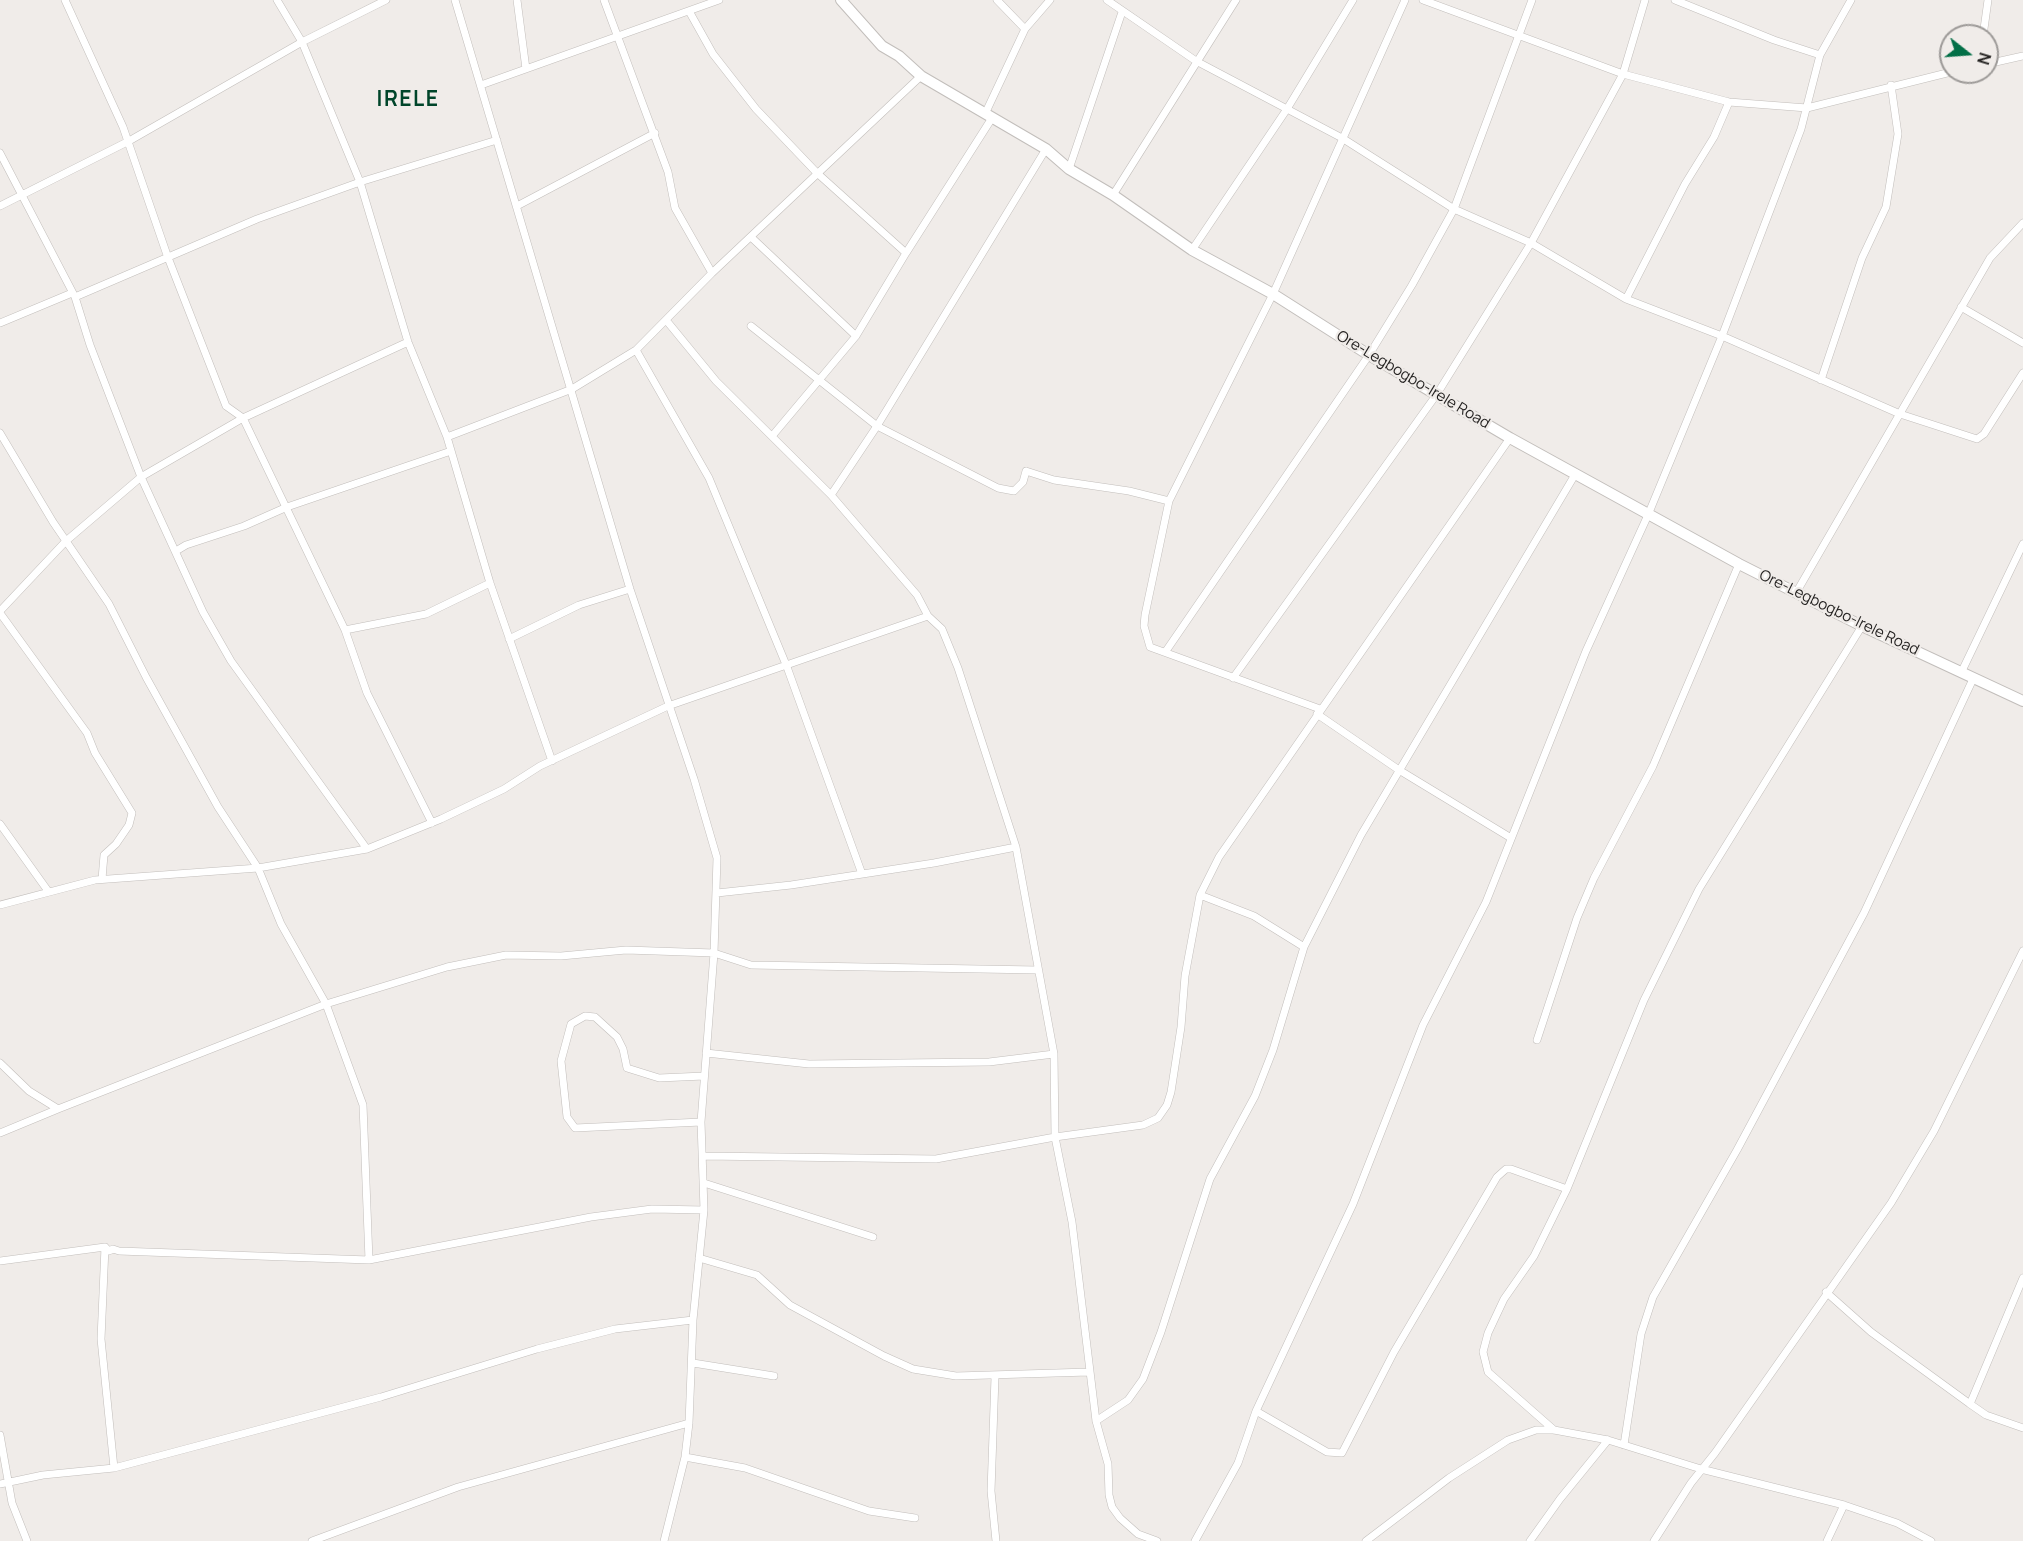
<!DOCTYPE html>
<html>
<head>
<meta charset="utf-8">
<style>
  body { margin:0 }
  #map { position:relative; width:2023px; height:1541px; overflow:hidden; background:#f0ece9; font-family:Manrope,sans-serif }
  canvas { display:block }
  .north { position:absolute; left:1939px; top:24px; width:60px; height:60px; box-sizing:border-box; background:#f0ece9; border:2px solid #9d9a98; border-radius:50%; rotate:107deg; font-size:16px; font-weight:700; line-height:24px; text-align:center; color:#211f1e }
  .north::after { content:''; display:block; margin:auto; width:21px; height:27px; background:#036f47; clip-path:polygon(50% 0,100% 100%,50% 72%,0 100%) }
</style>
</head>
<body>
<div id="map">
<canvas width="2023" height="1541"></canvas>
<div class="north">N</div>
</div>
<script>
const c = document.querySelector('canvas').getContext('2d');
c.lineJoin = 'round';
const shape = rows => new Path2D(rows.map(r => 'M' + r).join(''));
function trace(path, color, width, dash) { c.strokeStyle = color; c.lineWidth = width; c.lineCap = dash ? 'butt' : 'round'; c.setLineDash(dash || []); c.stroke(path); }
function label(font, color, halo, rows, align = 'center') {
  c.font = font + ' Manrope,sans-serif'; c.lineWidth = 4.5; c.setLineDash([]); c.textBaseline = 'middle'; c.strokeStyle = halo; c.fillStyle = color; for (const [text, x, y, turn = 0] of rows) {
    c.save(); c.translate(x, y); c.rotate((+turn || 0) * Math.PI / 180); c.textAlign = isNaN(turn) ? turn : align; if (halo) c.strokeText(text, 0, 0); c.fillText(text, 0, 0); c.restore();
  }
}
const minor = shape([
  [65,0,123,127,167,255,226,406,243,418,345,630,426,614,490,583],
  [277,0,302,42,360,182,408,342,447,437,490,583,552,761],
  [455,0,630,589,694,779,717,858,714,953,701,1122,704,1210,693,1320,689,1423,685,1457,664,1541],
  [517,0,526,69],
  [604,0,668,172,675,208,712,273],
  [997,0,1025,29],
  [1107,0,1196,61,1342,138,1454,209,1531,243,1626,299,1722,336,1900,414,1977,439,1984,434,2023,373],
  [1423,0,1623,74,1729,102,1807,108,1951,72],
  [1675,0,1774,40,1820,55],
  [689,11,713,54,756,109,817,173,906,253],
  [1983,36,1988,0],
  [1987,64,2023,56],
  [481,85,719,0],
  [985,114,1025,29,1050,0],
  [0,153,75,297,90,345,141,477,203,612,231,661,367,849],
  [1069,169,1122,12],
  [1113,195,1236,0],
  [0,206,129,141,302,42,386,0],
  [517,206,655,133],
  [751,237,856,336],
  [1192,250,1287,109,1353,0],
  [75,297,257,219,360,182,497,140],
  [1626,299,1685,184,1714,137,1729,102],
  [1961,307,2023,343],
  [666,320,716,381,831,495,917,595,928,616,942,629,958,668,1016,847,1054,1054,1055,1137,1072,1222,1096,1421,1108,1464,1109,1495,1112,1507,1120,1518,1138,1534,1157,1541],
  [0,323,72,293],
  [751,326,877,426,998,488,1014,491,1023,482,1026,471,1054,480,1129,491,1169,501],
  [636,350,709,478,787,667,862,874],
  [1821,380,1862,258,1886,207,1898,134,1891,85],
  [0,433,53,522,109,604,146,677,218,807,258,868,281,924,326,1004,363,1105,369,1260],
  [773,435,856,336,906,253,992,118],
  [447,437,572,389,636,350,712,273,921,76],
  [831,495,877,426,1046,149],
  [176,551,186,545,244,526,287,507,451,451],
  [1796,593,1990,258,2023,223],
  [0,611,66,541,141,477,243,418,408,342],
  [0,613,87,733,95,753,132,813,129,825,116,844,104,855,102,879],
  [345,630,367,693,432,823],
  [509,639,579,605,630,589],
  [1166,651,1369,355,1412,285,1454,209,1532,0],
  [1961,673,2023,544],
  [1233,678,1437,394,1531,243,1623,74,1645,0],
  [1320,709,1150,647,1144,626,1145,615,1169,501,1273,294,1405,0],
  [1317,714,1399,770,1511,838],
  [0,824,48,891],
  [717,893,791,885,934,863,1016,847],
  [1200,895,1254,916,1304,947],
  [0,905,95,880,258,868,367,849,441,819,504,789,540,766,668,706,928,616],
  [1537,1040,1577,918,1594,878,1653,766,1739,564],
  [706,1053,809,1064,989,1062,1054,1054],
  [0,1063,29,1091,58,1109,326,1004,447,967,506,955,561,956,626,950,714,953,751,965,1037,970],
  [701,1122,575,1128,567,1117,561,1061,571,1024,585,1016,595,1017,617,1037,623,1049,627,1068,659,1078,704,1076],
  [0,1133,58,1109],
  [703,1156,936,1159,1055,1137,1143,1125,1158,1118,1167,1105,1171,1092,1181,1027,1185,976,1200,895,1219,857,1510,438],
  [704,1183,873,1237],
  [699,1258,757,1275,790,1305,884,1356,913,1369,956,1376,1089,1372],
  [0,1261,105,1247],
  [1826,1292,1871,1332,1970,1404,1986,1415,2023,1428],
  [693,1363,774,1376],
  [995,1377,991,1491,996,1541],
  [1970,1404,2023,1278],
  [1256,1411,1327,1452,1342,1453,1394,1352,1497,1177,1506,1169,1511,1169,1567,1189],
  [1096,1421,1128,1400,1143,1379,1161,1332,1210,1179,1255,1096,1273,1050,1304,947,1335,886,1361,835,1576,473],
  [1554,1430,1488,1372,1483,1352,1488,1333,1504,1299,1534,1256,1567,1189,1644,1000,1699,889,1862,626],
  [0,1435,12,1503,27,1541],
  [1624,1445,1641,1334,1653,1297,1737,1150,1864,913,1973,679],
  [685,1457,745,1468,869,1511,915,1518],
  [114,1468,101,1339,105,1247,109,1251,113,1249,119,1251,369,1260,591,1217,652,1209,704,1210],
  [0,1484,43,1475,114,1468,381,1397,537,1349,615,1329,693,1320],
  [312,1541,458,1487,689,1423],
  [1195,1541,1238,1463,1256,1411,1353,1204,1423,1025,1486,902,1586,651,1648,515,1722,336,1801,129,1820,55,1851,0],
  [1366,1541,1449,1478,1508,1440,1536,1430,1554,1430,1608,1440,1701,1469,1844,1505,1897,1523,1931,1541],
  [1530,1541,1560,1499,1608,1440],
  [1654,1541,1691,1483,1715,1453,1891,1203,1934,1131,2023,951],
  [1827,1541,1844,1505]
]);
const secondary = shape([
  [841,0,882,46,899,56,921,76,1046,149,1069,169,1113,195,1192,250,1273,294,1369,355,1510,438,1739,564,1862,626,2023,701]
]);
trace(minor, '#c2bebb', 8);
trace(secondary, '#c2bebb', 12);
trace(minor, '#fff', 7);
trace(secondary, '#fff', 10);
label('15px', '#211f1e', '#f0ece9', [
  ["Ore-Legbogbo-Irele Road",1413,380,31],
  ["Ore-Legbogbo-Irele Road",1839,613,26]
]);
c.letterSpacing = '1.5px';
label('bold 21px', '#00452a', '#f0ece9', [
  ["IRELE",408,100]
]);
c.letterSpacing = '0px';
</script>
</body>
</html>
